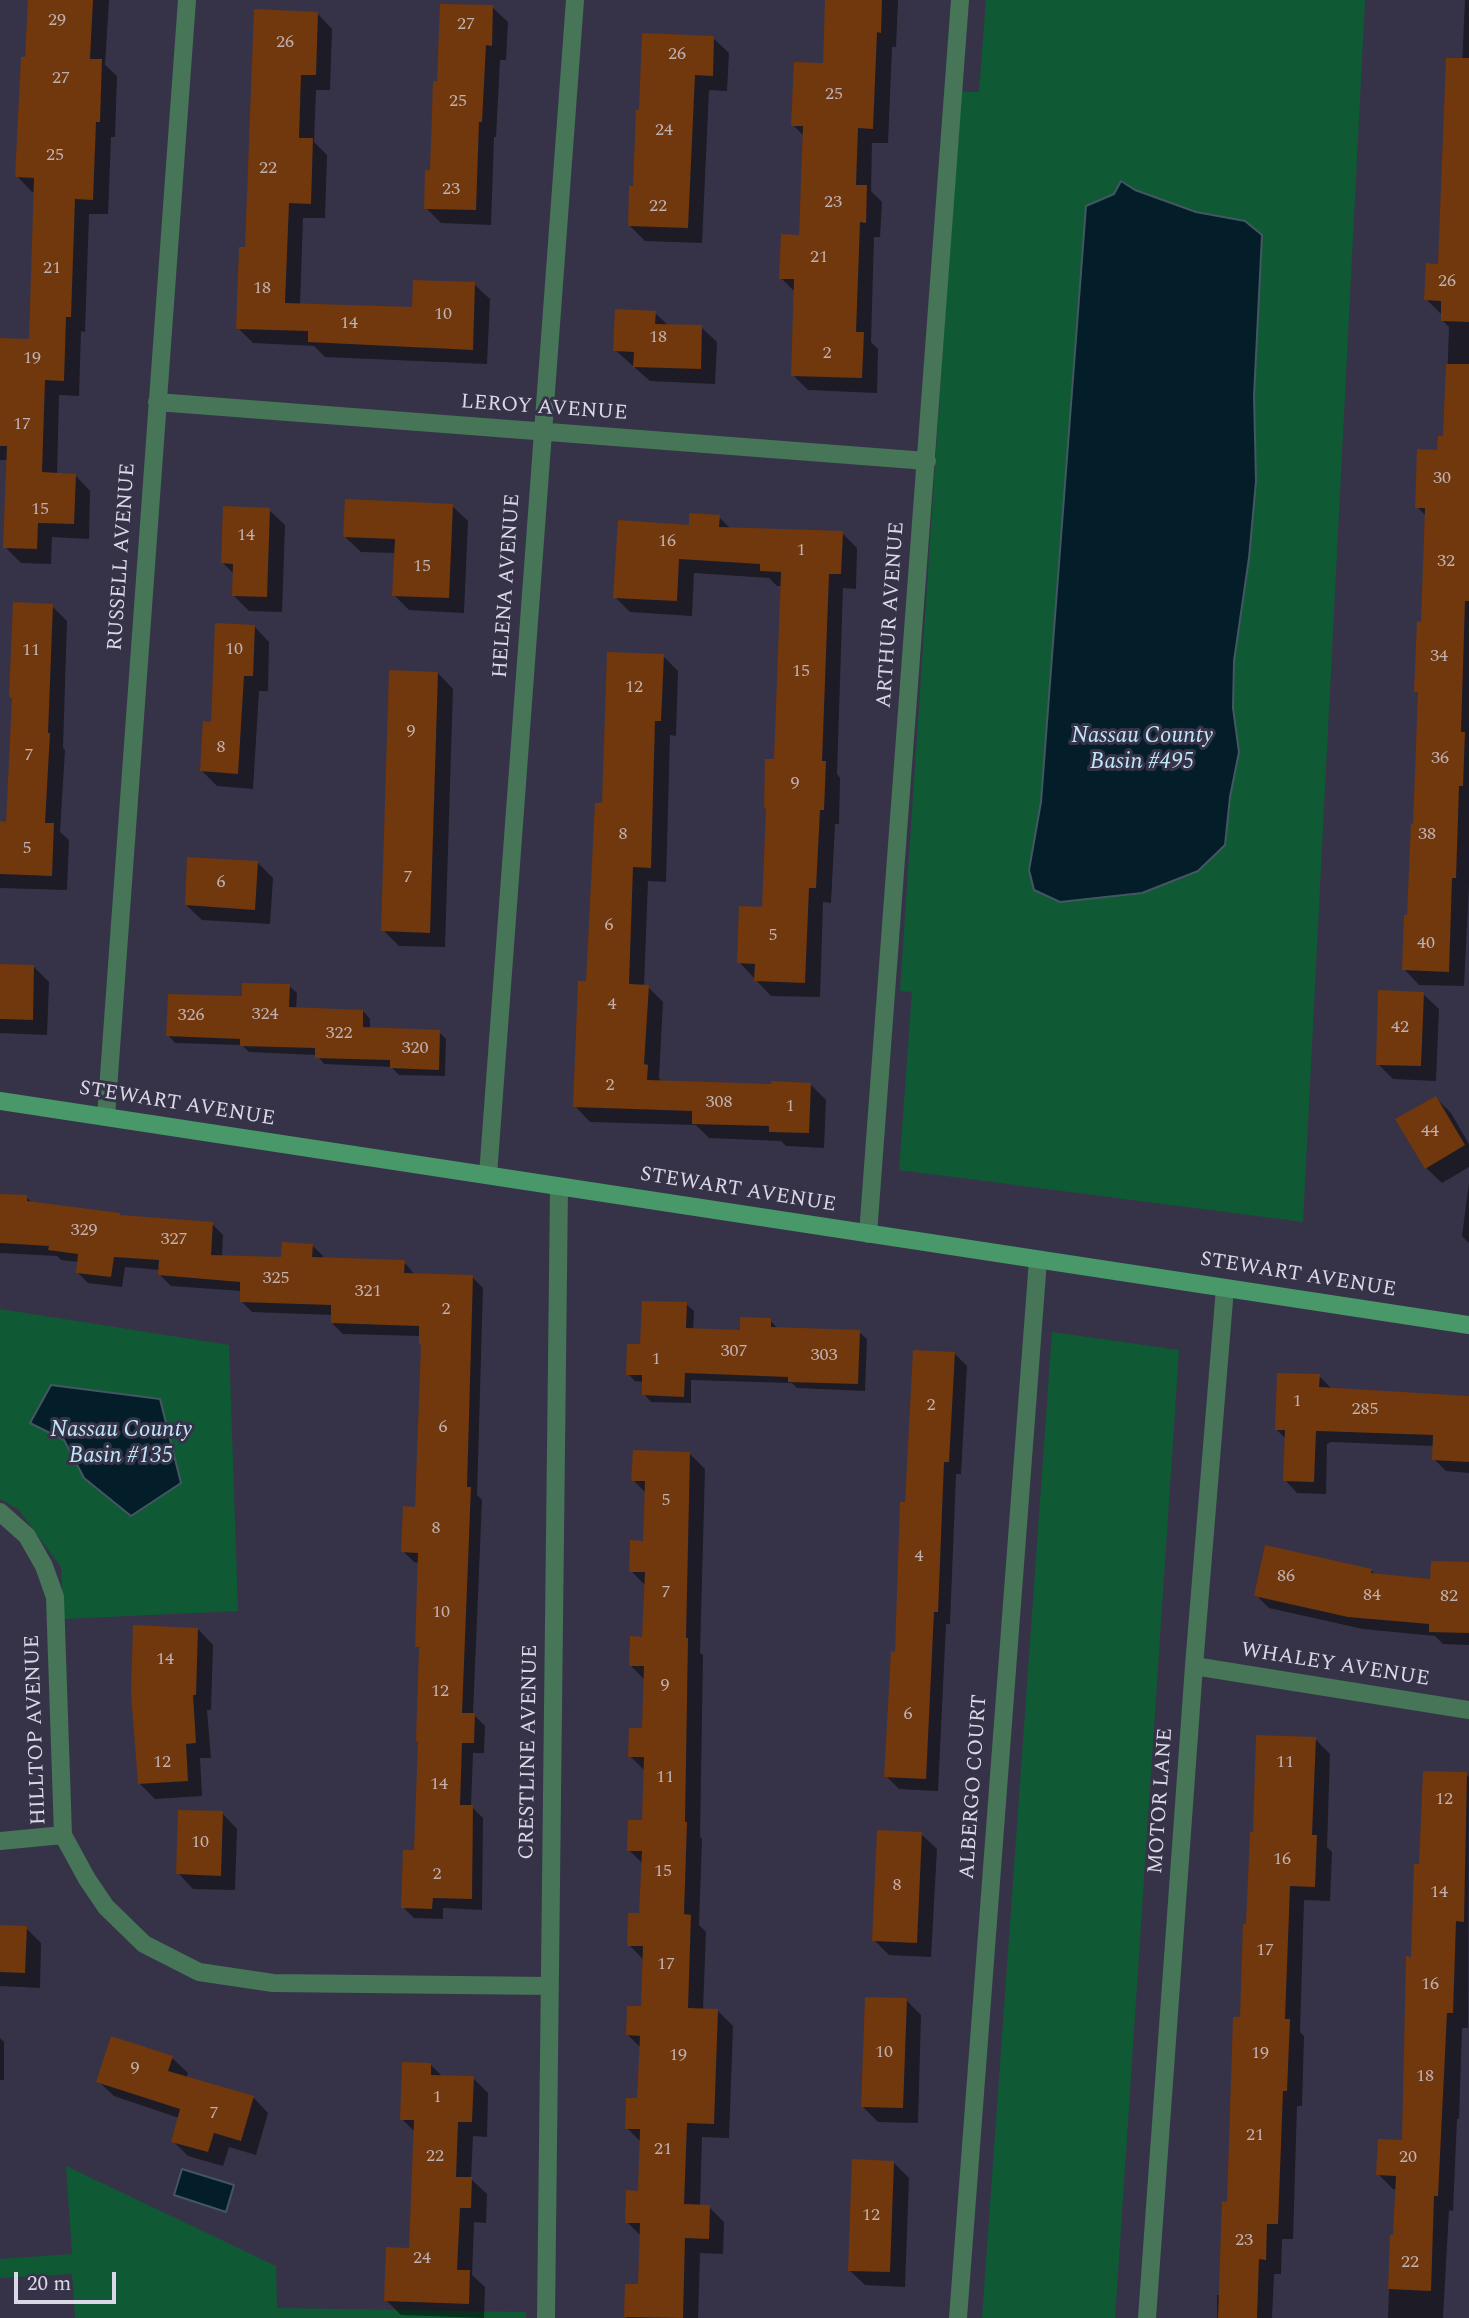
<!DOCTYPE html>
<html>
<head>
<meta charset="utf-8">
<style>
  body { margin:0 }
  #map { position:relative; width:1469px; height:2318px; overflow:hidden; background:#363348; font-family:Spectral,serif }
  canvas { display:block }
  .scale { position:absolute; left:14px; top:2272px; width:102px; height:32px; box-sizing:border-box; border:4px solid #dad8e6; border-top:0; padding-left:9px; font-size:21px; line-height:24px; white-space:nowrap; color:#dad8e6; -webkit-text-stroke:5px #363348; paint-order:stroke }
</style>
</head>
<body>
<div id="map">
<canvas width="1469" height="2318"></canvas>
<div class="scale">20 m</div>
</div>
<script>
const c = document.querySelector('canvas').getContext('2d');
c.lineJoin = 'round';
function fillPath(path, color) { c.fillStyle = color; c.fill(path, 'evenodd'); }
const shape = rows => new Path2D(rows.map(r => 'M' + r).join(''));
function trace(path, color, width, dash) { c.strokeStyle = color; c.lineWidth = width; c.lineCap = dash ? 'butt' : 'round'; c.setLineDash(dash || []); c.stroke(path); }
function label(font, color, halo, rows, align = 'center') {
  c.font = font + ' Spectral,serif'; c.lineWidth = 6; c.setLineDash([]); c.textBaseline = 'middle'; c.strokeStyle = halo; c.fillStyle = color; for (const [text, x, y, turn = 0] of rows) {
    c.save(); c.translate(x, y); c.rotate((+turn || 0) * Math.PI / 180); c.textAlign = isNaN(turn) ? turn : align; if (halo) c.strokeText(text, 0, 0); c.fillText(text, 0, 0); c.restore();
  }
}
fillPath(shape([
  [986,0,1365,0,1303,1222,899,1170,912,992,900,991,960,92,979,92],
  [0,1309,229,1345,238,1611,64,1619,61,1567,18,1509,0,1499],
  [1052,1332,1179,1350,1115,2318,982,2318],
  [66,2166,276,2266,277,2308,526,2312,526,2318,75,2318,72,2274,0,2278,0,2259,72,2254]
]), '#0f5a35');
const water = shape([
  [1121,181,1135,190,1196,212,1245,221,1262,235,1254,396,1256,481,1249,558,1234,661,1233,708,1239,752,1230,797,1225,845,1198,871,1142,893,1060,902,1034,890,1029,870,1041,802,1086,206,1114,194,1121,181],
  [51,1385,160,1399,181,1483,131,1516,84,1478,64,1440,30,1423,51,1385],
  [182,2169,234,2185,226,2212,174,2195,182,2169]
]);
fillPath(water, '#031e29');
trace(water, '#445662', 2);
fillPath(shape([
  [29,0,109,0,105,65,117,76,115,137,111,137,108,214,89,214,85,332,81,331,79,396,59,395,57,475,75,475,90,491,89,539,52,537,51,564,21,563,5,547,8,460,0,460,0,339,30,341,36,192,32,192,17,176],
  [827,0,898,0,896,47,892,47,888,143,872,143,871,191,882,202,880,237,874,237,871,342,878,349,877,393,808,390,793,375,796,293,781,278,801,236,804,136,793,125,825,65],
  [1465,0,1469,0,1469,885,1464,986,1419,985,1404,969,1415,825,1419,694,1416,691,1423,623,1427,517,1417,507,1445,438,1449,327,1442,320,1443,316,1426,299,1439,265,1462,67],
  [492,7,508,22,506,60,500,60,496,137,494,137,491,225,441,223,426,208,432,172,439,83],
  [317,13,332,29,330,90,316,90,314,142,327,155,325,218,303,218,300,305,414,309,474,284,490,299,487,364,325,357,314,346,253,343,238,328,247,249],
  [713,38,729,53,727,91,709,90,702,243,645,241,630,226,635,188],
  [655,313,669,326,701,327,717,342,715,384,650,381,615,350],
  [452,506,468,521,464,613,409,610,394,595,396,553,361,552,345,537],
  [269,510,285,525,282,612,249,611,233,595,234,574,223,563],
  [719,517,731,529,842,533,857,548,856,589,843,588,837,774,840,778,839,824,835,824,831,903,823,902,820,997,771,996,739,962,763,908,776,761,782,586,777,586,769,578,694,573,692,616,630,612,615,597,691,526],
  [52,606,67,621,63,748,65,750,60,832,69,840,67,890,0,888,0,823,7,823],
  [254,626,269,642,268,691,259,691,253,789,217,786,202,771,213,724],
  [663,656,678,671,676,736,670,735,666,882,648,881,644,986,648,987,663,1002,659,1078,662,1082,773,1086,810,1084,826,1100,824,1148,786,1146,781,1141,709,1138,696,1125,590,1122,575,1106,604,805],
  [438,673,453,689,445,947,399,946,383,930],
  [258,863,273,878,270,924,202,920,186,905],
  [0,966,34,967,49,982,47,1035,0,1033],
  [289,986,297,993,296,1009,363,1011,370,1019,370,1029,439,1032,446,1039,445,1076,399,1075,391,1067,324,1064,317,1055,249,1052,242,1045,175,1043,168,1035,243,998],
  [1423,994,1439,1009,1436,1081,1393,1079,1378,1064],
  [1436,1098,1451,1113,1469,1144,1469,1167,1442,1183,1426,1168,1398,1120],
  [1469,1183,1469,1243,1462,1236],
  [0,1196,26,1197,33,1204,122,1217,212,1224,223,1235,222,1257,283,1259,312,1245,323,1256,323,1259,404,1262,415,1275,472,1277,483,1288,477,1495,482,1500,473,1714,485,1726,484,1753,473,1753,471,1806,483,1818,482,1910,443,1908,443,1919,414,1918,403,1907,416,1852,421,1650,417,1646,420,1563,414,1562,403,1551,417,1508,423,1346,421,1336,343,1334,332,1323,333,1315,252,1312,241,1301,242,1291,171,1286,160,1275,160,1270,125,1267,122,1287,88,1283,77,1272,79,1262,61,1260,57,1256,0,1253],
  [686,1304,694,1311,693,1330,741,1331,770,1320,778,1329,859,1332,867,1339,865,1391,797,1388,792,1383,691,1380,691,1403,651,1402,644,1394,644,1382,635,1381,628,1374,642,1346],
  [954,1353,967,1366,961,1474,956,1474,950,1624,946,1624,938,1791,899,1789,886,1776,896,1653],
  [1319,1376,1332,1389,1469,1397,1469,1473,1446,1471,1434,1459,1434,1446,1331,1442,1327,1444,1326,1494,1297,1493,1285,1480,1286,1439,1276,1429],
  [689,1453,705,1469,700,1653,703,1655,700,1837,702,1839,699,1925,706,1932,703,2010,718,2011,733,2026,729,2138,702,2137,700,2206,709,2207,724,2222,723,2254,700,2253,698,2318,627,2318,626,2317,640,2286,642,2237,627,2222,639,2193,641,2142,627,2128,639,2100,641,2048,628,2035,642,2008,644,1960,629,1945,641,1915,643,1864,629,1850,643,1822,645,1771,630,1756,644,1730,645,1680,631,1666,644,1638,646,1586,631,1571,645,1543,647,1494,633,1480],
  [1469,1564,1469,1645,1443,1644,1435,1636,1363,1629,1269,1608,1256,1595,1371,1570,1376,1576,1432,1581],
  [198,1629,213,1645,211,1710,207,1710,211,1758,200,1758,202,1796,155,1799,139,1783],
  [1315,1739,1330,1754,1327,1847,1332,1852,1330,1901,1304,1900,1300,2032,1304,2036,1302,2106,1297,2106,1293,2239,1282,2239,1281,2274,1274,2274,1272,2318,1217,2318,1217,2295,1221,2295,1229,2203,1254,1834],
  [1466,1774,1469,1777,1468,2028,1462,2028,1459,2119,1457,2119,1453,2211,1449,2210,1443,2318,1388,2318,1391,2237,1395,2237,1397,2190,1393,2189,1378,2174,1404,2142,1412,1958,1421,1866],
  [222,1813,237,1829,235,1890,193,1889,178,1873],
  [921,1834,937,1849,931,1957,889,1955,874,1940],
  [0,1927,26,1928,41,1943,40,1988,0,1986],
  [906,2000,921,2015,918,2123,878,2122,862,2106],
  [0,2038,4,2042,4,2080,0,2080],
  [172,2058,188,2073,186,2078,253,2097,268,2113,256,2155,229,2147,223,2166,188,2156,173,2141,179,2118,114,2096,98,2081],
  [431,2065,443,2077,473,2078,488,2093,487,2137,473,2136,471,2179,487,2194,486,2223,474,2222,472,2275,485,2287,484,2318,401,2315,386,2300,411,2249,415,2132,402,2119],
  [894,2163,909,2178,905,2287,865,2285,849,2270]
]), '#0007');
fillPath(shape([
  [28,0,93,0,90,59,102,59,100,122,96,122,93,200,75,199,71,317,66,317,64,381,45,380,42,472,76,474,74,524,38,523,37,549,3,548,7,446,0,446,0,338,29,339,34,178,15,177,21,57,25,57],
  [825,0,882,0,881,33,877,32,873,129,858,128,856,185,867,185,866,223,860,222,856,332,864,332,862,378,791,376,794,279,779,279,781,234,799,235,803,126,791,126,794,62,823,63],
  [440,4,493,5,492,46,486,45,482,122,479,122,476,210,424,209,425,170,430,170,433,81,437,81],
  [254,9,318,12,316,75,301,75,299,138,313,138,311,204,289,203,285,303,412,307,413,280,475,282,473,350,308,342,308,331,236,329,239,247,245,247],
  [642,33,714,36,713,76,695,75,688,228,628,226,629,186,633,186,636,110,639,110],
  [1446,58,1469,58,1469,322,1441,321,1441,301,1424,300,1426,263,1438,264],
  [615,309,656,311,655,324,702,325,701,369,633,367,634,352,613,351],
  [1446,364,1469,364,1469,601,1465,601,1461,732,1465,732,1463,786,1459,786,1456,878,1452,878,1449,972,1402,970,1404,915,1407,915,1411,823,1413,824,1418,692,1414,692,1417,621,1421,622,1425,508,1415,508,1417,449,1437,450,1438,436,1443,436],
  [345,499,453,504,449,598,392,596,395,539,343,537],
  [223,506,270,508,267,597,232,596,233,564,221,563],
  [689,513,720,515,719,527,843,531,841,574,829,574,822,761,826,761,824,810,820,810,816,888,809,888,805,983,754,981,755,964,737,963,739,906,762,907,766,808,764,808,765,759,774,759,781,572,760,571,760,564,679,559,677,601,613,598,618,520,689,525],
  [13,602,53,604,48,733,50,733,45,823,54,823,52,876,0,874,0,821,6,822,12,698,9,697],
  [215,623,255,625,253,676,244,676,238,774,200,771,203,721,211,722],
  [607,652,664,654,661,721,655,721,651,868,633,867,629,984,649,985,644,1064,648,1065,647,1080,771,1084,771,1081,811,1083,809,1133,769,1132,769,1126,692,1124,692,1111,573,1107,578,981,586,981,595,803,602,803],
  [389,670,438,672,430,933,381,931],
  [187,857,258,861,255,910,185,905],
  [0,964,34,965,33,1020,0,1019],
  [242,983,290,984,289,1007,363,1010,363,1027,440,1030,439,1070,390,1068,390,1060,315,1058,315,1048,240,1046,240,1039,166,1036,168,994,242,996],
  [1378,990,1424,992,1421,1066,1376,1065],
  [1436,1096,1465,1145,1425,1169,1395,1119],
  [0,1194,27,1195,27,1201,120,1213,120,1215,213,1222,211,1255,281,1257,282,1242,313,1244,312,1257,405,1260,404,1273,473,1275,467,1487,471,1487,462,1713,475,1713,474,1743,462,1743,460,1805,473,1805,472,1899,433,1898,432,1909,401,1908,403,1850,414,1850,418,1741,416,1741,419,1647,415,1647,418,1553,401,1552,403,1506,415,1507,421,1345,419,1344,419,1326,331,1323,331,1305,240,1302,240,1282,158,1275,159,1260,114,1257,111,1277,76,1273,78,1254,48,1250,49,1246,0,1243],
  [642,1301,687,1302,686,1328,740,1330,740,1317,771,1318,771,1327,860,1330,858,1384,788,1382,788,1377,685,1373,684,1397,642,1395,642,1375,626,1375,627,1344,640,1344],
  [913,1350,955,1352,949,1462,944,1462,938,1612,934,1612,926,1779,884,1777,891,1651,895,1652,900,1502,905,1502],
  [1277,1373,1320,1374,1319,1387,1469,1396,1469,1462,1432,1460,1433,1435,1318,1431,1316,1431,1314,1482,1283,1481,1285,1430,1275,1430],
  [633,1450,690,1452,686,1638,688,1638,685,1822,687,1822,684,1914,691,1915,688,2008,718,2009,714,2124,687,2123,684,2204,710,2205,709,2239,685,2238,683,2318,624,2317,625,2284,638,2284,640,2223,625,2223,626,2190,638,2191,640,2129,625,2129,626,2098,637,2098,640,2036,626,2035,627,2006,641,2006,643,1946,627,1946,628,1913,639,1913,642,1851,627,1851,628,1820,642,1820,644,1757,628,1757,629,1728,642,1728,644,1666,629,1666,630,1636,642,1637,645,1572,629,1572,630,1540,643,1541,645,1481,631,1481],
  [1265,1545,1372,1569,1371,1573,1430,1579,1431,1561,1469,1562,1469,1633,1429,1632,1429,1624,1348,1617,1254,1596],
  [133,1625,198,1628,196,1695,193,1695,196,1743,186,1744,188,1781,138,1784,131,1693],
  [1256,1735,1316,1737,1312,1835,1317,1835,1315,1887,1290,1886,1285,2019,1290,2019,1287,2091,1283,2091,1278,2224,1267,2224,1266,2260,1259,2259,1257,2318,1218,2318,1222,2201,1227,2202,1233,2017,1240,2017,1243,1924,1246,1924,1250,1832,1253,1832],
  [1423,1771,1467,1772,1464,1922,1456,1921,1453,2013,1447,2013,1438,2196,1434,2196,1431,2291,1388,2289,1390,2235,1393,2235,1396,2176,1376,2175,1378,2139,1402,2140,1406,1956,1411,1957,1414,1864,1419,1864],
  [178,1810,223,1811,221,1876,176,1874],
  [877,1830,922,1832,917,1943,872,1941],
  [0,1925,27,1926,25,1973,0,1972],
  [865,1997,907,1998,903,2108,861,2107],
  [111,2036,173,2056,168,2071,254,2096,241,2141,214,2133,208,2152,171,2142,180,2109,96,2082],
  [402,2062,431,2063,431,2075,474,2076,472,2122,458,2122,456,2177,472,2177,471,2208,460,2208,457,2270,470,2270,469,2304,384,2301,386,2247,409,2248,414,2120,400,2120],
  [852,2159,894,2161,890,2272,848,2271]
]), '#71370d');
trace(shape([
  [157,402,927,461],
  [106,1117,187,0],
  [488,1175,575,0],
  [868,1234,960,0],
  [0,1512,27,1536,44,1566,55,1597,63,1835,87,1879,106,1907,144,1944,199,1972,273,1983,550,1986],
  [1194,1666,1469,1710],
  [0,1841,63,1835],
  [546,2318,559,1187],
  [958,2318,1038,1260],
  [1147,2318,1194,1666,1225,1288]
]), '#467558', 18);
trace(shape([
  [0,1101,1469,1325]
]), '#489869', 18);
label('18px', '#c0b0b0', null, [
  ["29",57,21],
  ["27",466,25],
  ["26",285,43],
  ["26",677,55],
  ["27",61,79],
  ["25",834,95],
  ["25",458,102],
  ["24",664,131],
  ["25",55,156],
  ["22",268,169],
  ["23",451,190],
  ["23",833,203],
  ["22",658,207],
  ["21",819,258],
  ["21",52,269],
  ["26",1447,282],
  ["18",262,289],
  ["10",443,315],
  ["14",349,324],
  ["18",658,338],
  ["2",827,354],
  ["19",32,359],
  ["17",22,425],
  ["30",1442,479],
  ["15",40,510],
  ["14",246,536],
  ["16",667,542],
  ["1",801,551],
  ["32",1446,562],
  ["15",422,567],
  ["10",234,650],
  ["11",31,651],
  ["34",1439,657],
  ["15",801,672],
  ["12",634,688],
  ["9",411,732],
  ["8",221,748],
  ["7",29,756],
  ["36",1440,759],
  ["9",795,784],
  ["8",623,835],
  ["38",1427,835],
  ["5",27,849],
  ["7",408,878],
  ["6",221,883],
  ["6",609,926],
  ["5",773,936],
  ["40",1426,944],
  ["4",612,1005],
  ["324",265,1015],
  ["326",191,1016],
  ["42",1400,1028],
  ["322",339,1034],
  ["320",415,1049],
  ["2",610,1086],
  ["308",719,1103],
  ["1",790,1107],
  ["44",1430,1132],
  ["329",84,1231],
  ["327",174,1240],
  ["325",276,1279],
  ["321",368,1292],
  ["2",446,1310],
  ["307",734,1352],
  ["303",824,1356],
  ["1",656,1360],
  ["1",1297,1402],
  ["2",931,1406],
  ["285",1365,1410],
  ["6",443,1428],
  ["5",666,1501],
  ["8",436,1529],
  ["4",919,1557],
  ["86",1286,1577],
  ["7",666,1593],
  ["84",1372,1596],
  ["82",1449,1597],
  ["10",441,1613],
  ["14",165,1660],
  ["9",665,1686],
  ["12",440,1692],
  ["6",908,1715],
  ["12",162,1763],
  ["11",1285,1763],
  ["11",665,1778],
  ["14",439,1785],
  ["12",1444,1800],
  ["10",200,1843],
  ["16",1282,1860],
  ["15",663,1872],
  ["2",437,1875],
  ["8",897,1886],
  ["14",1439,1893],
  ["17",1265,1951],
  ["17",666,1965],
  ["16",1430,1985],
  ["10",884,2053],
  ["19",1260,2054],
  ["19",678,2056],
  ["9",135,2069],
  ["18",1425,2077],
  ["1",437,2098],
  ["7",214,2114],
  ["21",1255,2136],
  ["21",663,2150],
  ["22",435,2157],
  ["20",1408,2158],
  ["12",871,2216],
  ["23",1244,2241],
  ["24",422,2259],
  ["22",1410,2263]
]);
label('21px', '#dad8e6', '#363348', [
  ["LEROY AVENUE",544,409,4],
  ["RUSSELL AVENUE",123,557,-86],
  ["HELENA AVENUE",508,586,-86],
  ["ARTHUR AVENUE",892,615,-86],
  ["STEWART AVENUE",177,1105,9],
  ["STEWART AVENUE",738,1191,9],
  ["STEWART AVENUE",1298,1276,9],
  ["WHALEY AVENUE",1335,1666,9],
  ["HILLTOP AVENUE",37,1730,-92],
  ["CRESTLINE AVENUE",530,1752,-89],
  ["ALBERGO COURT",975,1787,-86],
  ["MOTOR LANE",1162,1801,-86]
]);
label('italic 23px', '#bee8fa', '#363348', [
  ["Nassau County",1142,737],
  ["Basin #495",1142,763],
  ["Nassau County",121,1431],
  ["Basin #135",121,1457]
]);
</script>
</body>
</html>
